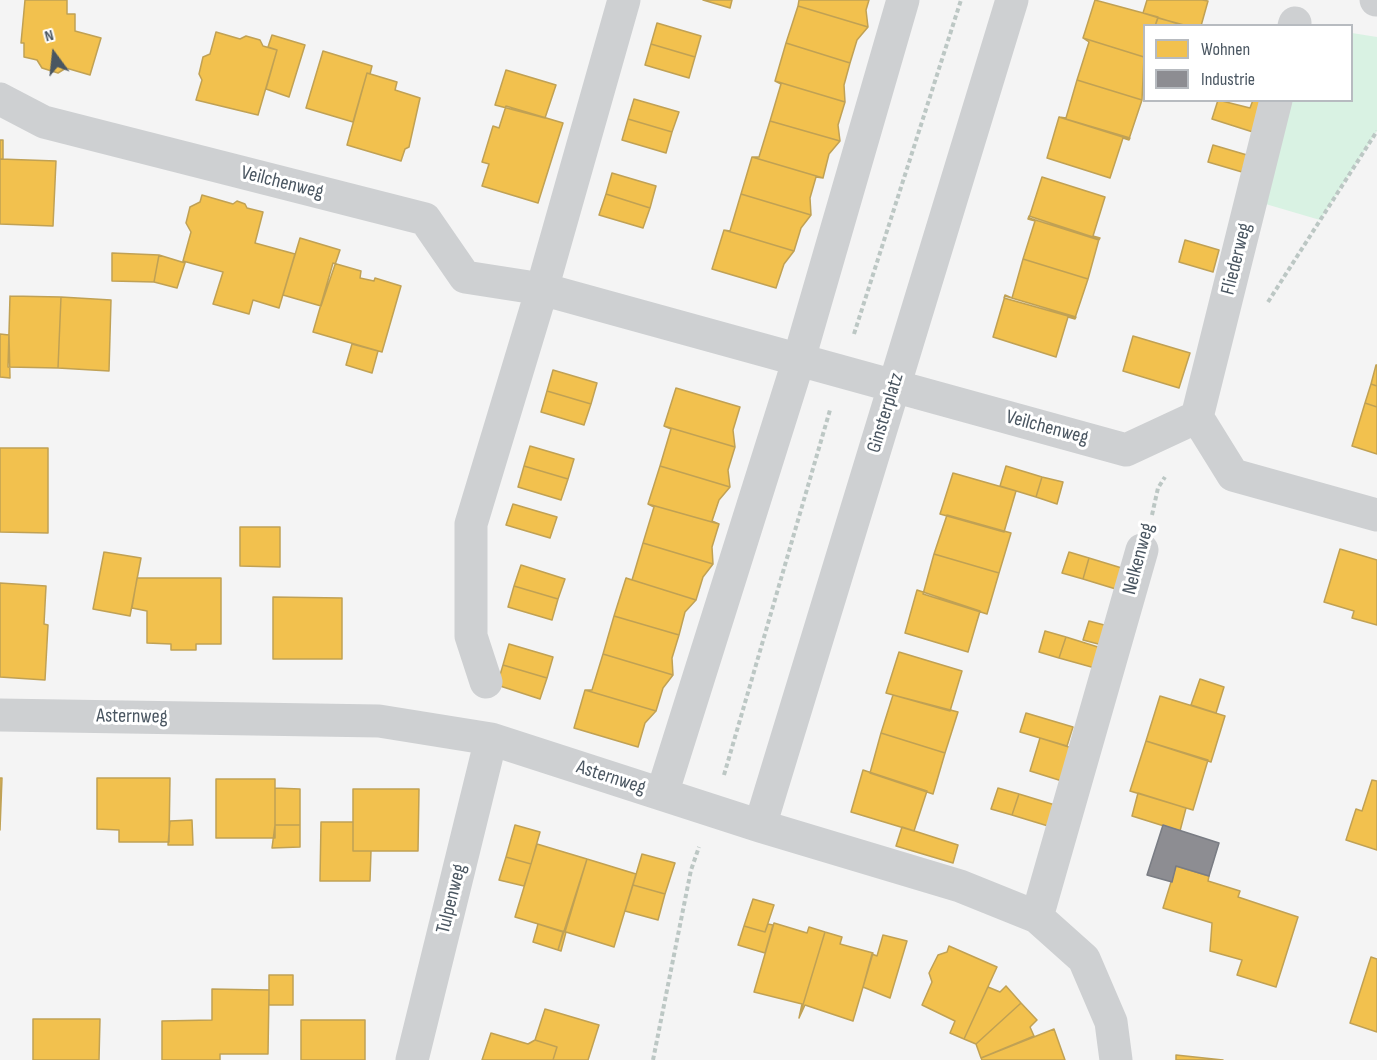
<!DOCTYPE html>
<html>
<head>
<meta charset="utf-8">
<style>
  body { margin:0 }
  #map { position:relative; width:1377px; height:1060px; overflow:hidden; background:#f4f4f4; font-family:"Sofia Sans Condensed",sans-serif }
  canvas { display:block }
  .legend { position:absolute; left:1143px; top:24px; width:210px; height:78px; box-sizing:border-box; background:#fff; border:2px solid #b7bbc0; margin:0; padding:8px 10px; list-style:none; font-size:18px; color:#4a5661 }
  .legend li { display:flex; align-items:center; gap:12px; height:30px }
  .legend b { width:30px; border:2px solid #b7bbc0 }
  .north { position:absolute; left:24px; top:24px; width:60px; height:60px; -webkit-text-stroke:4px #fff; paint-order:stroke; rotate:345deg; font-size:16px; font-weight:700; line-height:24px; text-align:center; color:#4a5661 }
  .north::after { content:''; display:block; margin:auto; width:21px; height:27px; background:#4a5661; clip-path:polygon(50% 0,100% 100%,50% 72%,0 100%) }
</style>
</head>
<body>
<div id="map">
<canvas width="1377" height="1060"></canvas>
<ul class="legend">
<li><b style="height:16px;background:#f2c14e"></b>Wohnen</li>
<li><b style="height:16px;background:#8d8d92"></b>Industrie</li>
</ul>
<div class="north">N</div>
</div>
<script>
const c = document.querySelector('canvas').getContext('2d');
c.lineJoin = 'round';
function fillPath(path, color) { c.fillStyle = color; c.fill(path, 'evenodd'); }
const shape = rows => new Path2D(rows.map(r => 'M' + r).join(''));
function trace(path, color, width, dash) { c.strokeStyle = color; c.lineWidth = width; c.lineCap = dash ? 'butt' : 'round'; c.setLineDash(dash || []); c.stroke(path); }
function label(font, color, halo, rows, align = 'center') {
  c.font = font + ' "Sofia Sans Condensed",sans-serif'; c.lineWidth = 6; c.setLineDash([]); c.textBaseline = 'middle'; c.strokeStyle = halo; c.fillStyle = color; for (const [text, x, y, turn = 0] of rows) {
    c.save(); c.translate(x, y); c.rotate((+turn || 0) * Math.PI / 180); c.textAlign = isNaN(turn) ? turn : align; if (halo) c.strokeText(text, 0, 0); c.fillText(text, 0, 0); c.restore();
  }
}
fillPath(shape([
  [1352,33,1377,37,1377,131,1320,220,1252,200,1276,101,1352,100]
]), '#d9f2e3');
const homes = shape([
  [25,0,67,0,67,14,75,14,75,31,101,38,90,75,66,68,58,73,42,68,37,60,24,57,24,43,21,43,25,0],
  [703,0,732,0,730,8,703,0],
  [799,0,869,0,866,10,868,27,798,6,799,0],
  [1095,0,1158,17,1155,26,1144,26,1144,57,1083,38,1095,0],
  [1147,0,1202,0,1208,1,1201,26,1185,26,1143,13,1147,0],
  [798,6,868,27,857,40,850,63,786,43,798,6],
  [1158,18,1184,25,1155,26,1158,18],
  [657,23,701,36,695,57,651,44,657,23],
  [216,32,240,39,246,36,260,40,263,46,277,50,258,115,196,100,202,80,199,74,203,57,210,54,216,32],
  [272,35,305,45,289,97,266,89,277,50,268,47,272,35],
  [1083,38,1144,57,1142,100,1077,80,1089,42,1083,38],
  [786,43,850,63,844,85,845,102,775,81,786,43],
  [651,44,695,57,689,78,645,65,651,44],
  [323,51,372,66,370,74,367,73,353,122,306,108,323,51],
  [506,70,556,85,545,118,495,105,506,70],
  [367,73,397,82,395,90,420,98,409,147,405,149,401,161,347,145,367,73],
  [1077,80,1142,100,1129,139,1059,117,1066,118,1077,80],
  [775,81,845,102,838,125,840,141,770,121,781,84,775,81],
  [634,99,679,112,672,132,628,119,634,99],
  [1218,100,1250,108,1253,100,1266,100,1256,133,1212,119,1218,100],
  [506,106,563,123,538,203,482,186,489,164,482,162,493,126,499,128,506,106],
  [1059,117,1130,138,1129,140,1123,138,1110,178,1047,158,1059,117],
  [628,119,672,132,666,153,622,140,628,119],
  [770,121,840,141,829,154,823,178,752,157,759,157,770,121],
  [0,140,3,140,3,159,0,159,0,140],
  [1213,145,1247,155,1242,172,1208,162,1213,145],
  [752,157,823,178,816,177,810,198,811,215,741,194,752,157],
  [0,159,56,161,53,226,0,224,0,159],
  [612,173,656,186,650,208,606,194,612,173],
  [1042,177,1105,197,1093,236,1100,238,1099,240,1029,218,1042,177],
  [606,194,650,208,643,228,599,215,606,194],
  [741,194,811,215,801,228,794,251,724,230,730,231,741,194],
  [202,195,233,204,237,201,245,204,247,208,263,212,255,243,295,254,279,308,253,300,249,314,213,304,223,272,183,261,191,232,186,223,190,207,200,202,202,195],
  [1029,216,1099,239,1088,279,1023,259,1035,221,1028,219,1029,216],
  [724,230,794,251,784,264,776,288,712,269,724,230],
  [300,238,340,250,321,306,283,295,300,238],
  [1185,240,1219,250,1213,272,1179,262,1185,240],
  [112,253,159,255,154,282,112,281,112,253],
  [159,255,185,263,177,288,154,282,159,255],
  [1023,259,1088,279,1075,318,1004,298,1005,295,1012,298,1023,259],
  [333,263,361,271,360,278,374,281,375,278,401,286,382,352,313,332,333,263],
  [10,296,61,297,58,368,8,367,10,296],
  [1005,296,1076,317,1075,319,1068,317,1056,357,993,337,1005,296],
  [61,297,111,300,109,371,58,368,61,297],
  [0,334,9,335,10,378,0,377,0,334],
  [1133,336,1190,353,1179,388,1123,371,1133,336],
  [352,344,378,351,372,373,346,365,352,344],
  [1376,365,1377,365,1377,386,1371,384,1376,365],
  [553,370,597,383,591,404,547,391,553,370],
  [1371,384,1377,386,1377,407,1365,403,1371,384],
  [676,388,740,407,733,430,735,447,664,426,676,388],
  [547,391,591,404,584,425,541,412,547,391],
  [1365,403,1377,407,1377,454,1352,446,1365,403],
  [664,426,735,447,728,470,730,487,660,466,671,429,664,426],
  [530,446,574,459,568,479,524,466,530,446],
  [0,448,48,448,48,533,0,532,0,448],
  [524,466,568,479,561,500,518,487,524,466],
  [660,466,730,487,719,500,712,521,719,524,648,504,660,466],
  [1006,466,1042,477,1036,497,1000,486,1006,466],
  [953,473,1016,491,1004,532,940,514,953,473],
  [1042,477,1063,482,1057,504,1036,497,1042,477],
  [513,504,557,517,550,538,506,525,513,504],
  [648,504,719,524,712,547,713,564,643,543,654,507,648,504],
  [947,515,1011,533,999,573,934,554,947,515],
  [240,527,280,527,280,567,240,566,240,527],
  [643,543,713,564,703,577,696,600,626,578,632,580,643,543],
  [1340,549,1377,560,1377,625,1352,618,1354,611,1324,602,1340,549],
  [104,552,141,558,130,616,93,609,104,552],
  [1069,552,1089,558,1083,579,1062,573,1069,552],
  [934,554,999,573,987,614,923,594,934,554],
  [1089,558,1125,569,1119,590,1083,579,1089,558],
  [521,565,565,579,558,599,514,586,521,565],
  [137,578,221,578,221,644,196,644,196,650,171,650,171,644,147,643,147,611,132,608,137,578],
  [626,578,696,600,685,612,679,635,614,616,626,578],
  [0,583,46,586,44,624,48,625,45,680,0,677,0,583],
  [514,586,558,599,552,620,508,607,514,586],
  [917,590,980,611,968,652,905,633,917,590],
  [273,597,342,598,342,659,273,659,273,597],
  [614,616,679,635,672,658,673,675,603,654,614,616],
  [1089,621,1108,626,1102,645,1083,640,1089,621],
  [1045,631,1066,637,1059,658,1039,652,1045,631],
  [1066,637,1101,648,1095,668,1059,658,1066,637],
  [509,644,553,657,547,678,503,665,509,644],
  [899,652,962,671,950,711,886,693,899,652],
  [603,654,673,675,663,688,656,711,585,690,592,690,603,654],
  [503,665,547,678,540,699,497,685,503,665],
  [1200,679,1224,687,1216,713,1191,705,1200,679],
  [585,690,656,711,645,723,638,747,574,728,585,690],
  [893,695,958,712,945,753,881,733,893,695],
  [1160,696,1225,716,1211,762,1146,741,1160,696],
  [1026,713,1073,727,1067,746,1020,732,1026,713],
  [881,733,945,753,933,794,870,773,881,733],
  [1040,738,1072,748,1062,781,1030,771,1040,738],
  [1146,741,1208,760,1193,810,1130,791,1146,741],
  [863,770,927,791,914,831,851,812,863,770],
  [0,778,2,778,0,830,0,778],
  [97,778,170,778,169,842,119,842,119,830,97,829,97,778],
  [216,779,275,779,275,838,216,838,216,779],
  [1372,780,1377,781,1377,850,1346,840,1356,809,1362,811,1372,780],
  [275,788,300,789,300,825,275,825,275,788],
  [998,788,1019,794,1012,815,991,809,998,788],
  [353,789,419,789,418,851,353,851,353,789],
  [1138,793,1186,808,1180,831,1132,816,1138,793],
  [1019,794,1055,805,1048,826,1012,815,1019,794],
  [192,820,193,845,168,845,170,821,192,820],
  [321,822,353,822,353,851,371,851,370,881,320,881,321,822],
  [275,825,300,825,300,847,272,848,275,825],
  [515,825,540,832,531,864,506,857,515,825],
  [902,827,958,845,953,863,896,846,902,827],
  [537,844,587,859,565,932,515,917,537,844],
  [642,854,675,863,665,894,633,885,642,854],
  [506,857,531,864,524,886,499,880,506,857],
  [587,859,636,874,614,947,566,932,561,951,558,950,587,859],
  [1176,866,1209,876,1208,881,1240,891,1238,897,1298,917,1276,987,1237,975,1242,960,1210,951,1212,923,1163,908,1176,866],
  [633,885,665,894,658,920,625,911,633,885],
  [753,899,774,905,765,932,744,926,753,899],
  [774,923,807,933,809,927,825,932,799,1018,802,1004,754,992,774,923],
  [538,924,563,932,558,950,533,942,538,924],
  [768,924,773,925,765,953,738,945,744,926,765,932,768,924],
  [825,932,842,937,840,944,873,953,853,1021,805,1005,799,1018,825,932],
  [883,935,907,941,890,998,863,987,872,954,877,956,883,935],
  [949,946,997,967,964,1039,950,1033,955,1021,922,1005,932,982,929,973,938,955,947,952,949,946],
  [1371,957,1377,959,1377,1032,1350,1023,1371,957],
  [269,975,293,975,293,1005,269,1005,269,975],
  [1006,986,1021,1003,976,1044,964,1039,988,987,1000,992,1006,986],
  [212,989,269,990,268,1054,220,1054,220,1060,162,1060,162,1021,212,1020,212,989],
  [1021,1003,1037,1020,1030,1027,1034,1036,981,1058,976,1044,1021,1003],
  [545,1009,599,1025,588,1060,553,1060,557,1047,535,1040,545,1009],
  [33,1019,100,1019,99,1060,33,1060,33,1019],
  [301,1020,365,1020,365,1060,301,1060,301,1020],
  [1054,1029,1065,1060,982,1060,981,1058,1054,1029],
  [491,1033,528,1044,535,1040,557,1047,553,1060,482,1060,491,1033],
  [1176,1055,1223,1060,1176,1060,1176,1055]
]);
fillPath(homes, '#f2c14e');
trace(homes, '#c0a154', 1.5);
const industry = shape([
  [1163,825,1219,843,1209,876,1176,866,1172,882,1147,875,1163,825]
]);
fillPath(industry, '#8d8d92');
trace(industry, '#797c83', 1.5);
trace(shape([
  [1268,302,1377,131],
  [854,334,961,0],
  [1152,515,1158,488,1165,477],
  [724,775,830,410],
  [653,1060,691,870,699,847]
]), '#bcc7c4', 4, [4.5, 3]);
trace(shape([
  [1376,0,1377,0],
  [1294,26,1295,23],
  [0,99,44,122,425,219,465,277,542,289,1126,450,1197,417],
  [1197,417,1276,100],
  [1197,417,1233,475,1377,515],
  [486,682,471,636,471,524,542,289,624,0],
  [0,715,379,721,491,739,760,826,960,886,1037,917,1084,959,1111,1022,1116,1060],
  [662,794,799,359,903,0],
  [760,826,1012,0],
  [1037,917,1142,550],
  [412,1060,491,739]
]), '#ced0d2', 33);
label('20px', '#4a5661', '#fff', [
  ["Veilchenweg",282,183,14],
  ["Fliederweg",1237,259,-76],
  ["Ginsterplatz",886,413,-73],
  ["Veilchenweg",1047,428,15],
  ["Nelkenweg",1139,559,-75],
  ["Asternweg",132,717,1],
  ["Asternweg",611,778,18],
  ["Tulpenweg",452,899,-76]
]);
</script>
</body>
</html>
